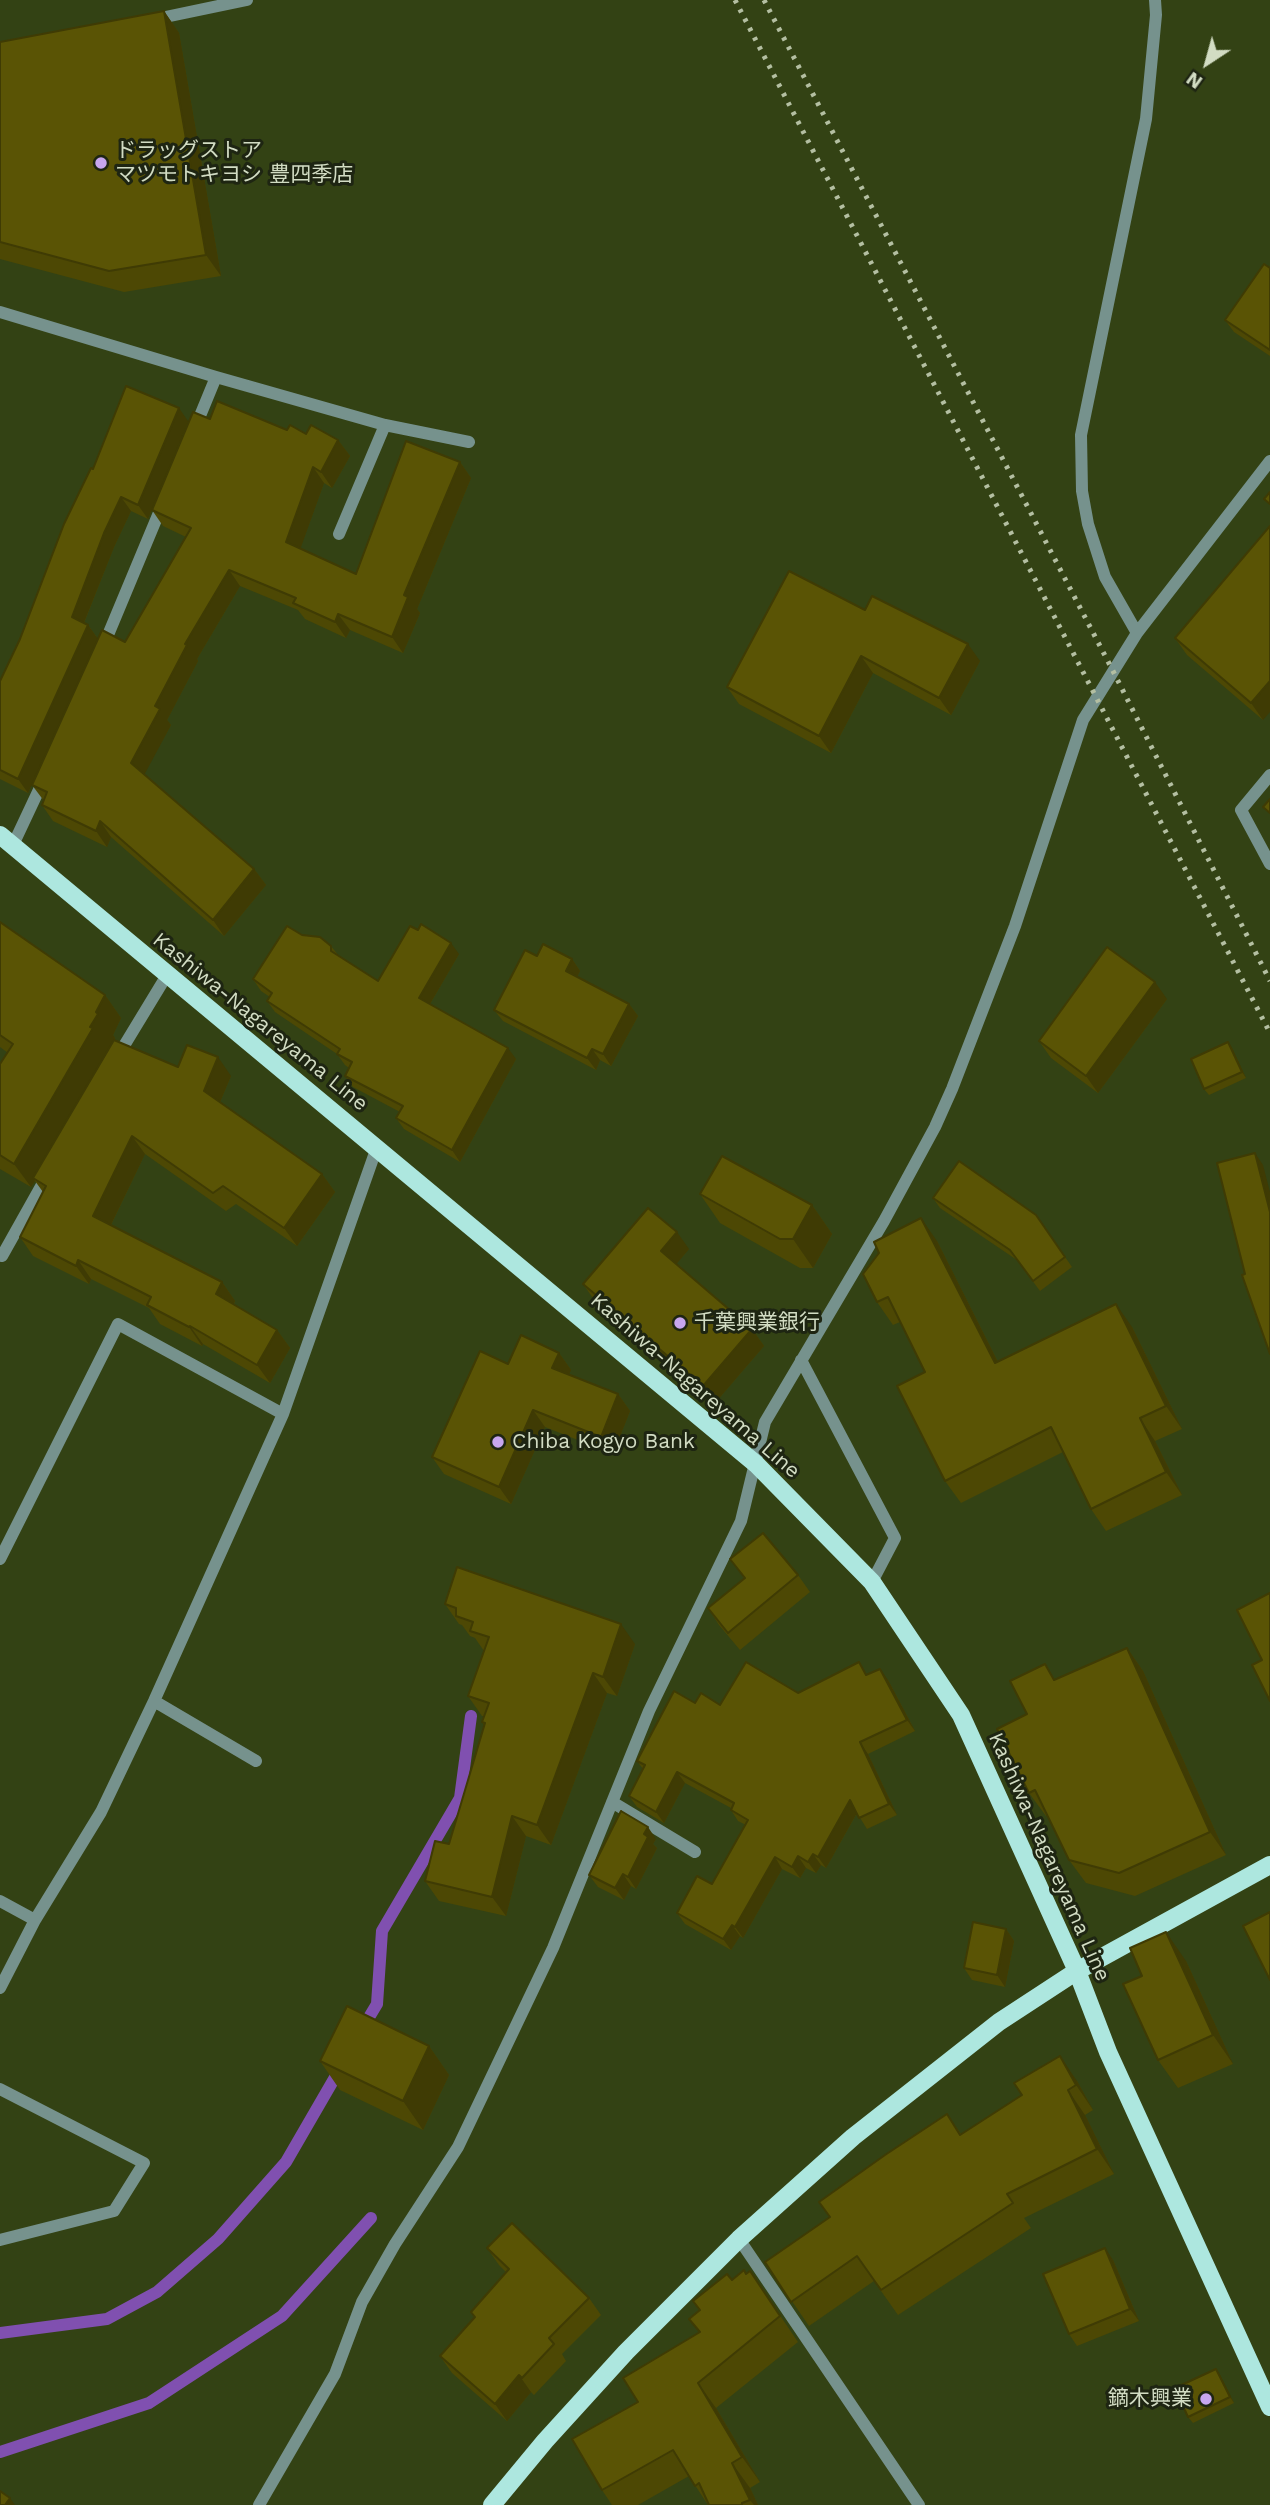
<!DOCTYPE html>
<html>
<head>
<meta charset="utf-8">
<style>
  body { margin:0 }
  #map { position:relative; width:1270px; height:2505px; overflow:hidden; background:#334214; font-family:"Work Sans",sans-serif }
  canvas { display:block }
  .north { position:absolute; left:1172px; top:28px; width:70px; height:70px; -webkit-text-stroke:5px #1e2512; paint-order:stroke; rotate:216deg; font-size:19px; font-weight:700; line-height:28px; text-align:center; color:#d2dcc3 }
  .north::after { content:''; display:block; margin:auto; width:24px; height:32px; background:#d2dcc3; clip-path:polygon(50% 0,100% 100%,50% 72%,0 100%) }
</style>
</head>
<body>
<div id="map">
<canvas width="1270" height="2505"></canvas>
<div class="north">N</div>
</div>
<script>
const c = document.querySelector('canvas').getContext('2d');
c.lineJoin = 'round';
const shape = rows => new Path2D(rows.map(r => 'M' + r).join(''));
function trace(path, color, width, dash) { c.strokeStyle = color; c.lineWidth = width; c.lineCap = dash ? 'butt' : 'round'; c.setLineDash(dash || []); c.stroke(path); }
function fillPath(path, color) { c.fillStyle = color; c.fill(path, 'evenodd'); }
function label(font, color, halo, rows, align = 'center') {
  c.font = font + ' "Work Sans","Noto Sans JP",sans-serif'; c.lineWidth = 6; c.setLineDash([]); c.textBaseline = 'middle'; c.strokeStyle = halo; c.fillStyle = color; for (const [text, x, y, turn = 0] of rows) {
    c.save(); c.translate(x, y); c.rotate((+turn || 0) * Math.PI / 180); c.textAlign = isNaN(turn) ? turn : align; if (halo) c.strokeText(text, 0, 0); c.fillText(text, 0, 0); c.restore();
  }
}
trace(shape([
  [362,2029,377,2004,382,1931,460,1798,471,1716],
  [0,2333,107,2319,157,2292,218,2239,286,2162,341,2067],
  [0,2452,149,2403,282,2316,371,2218]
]), '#8050b0', 12);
trace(shape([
  [151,20,247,0],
  [0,312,216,377,385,425,469,442],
  [195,428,216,377],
  [339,534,385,425],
  [1137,633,1105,577,1088,524,1082,491,1081,435,1146,119,1156,15,1155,0],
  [103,647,163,503],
  [1270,775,1241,810,1270,864],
  [13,845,44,779],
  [116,1059,167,975],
  [2,1256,48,1174],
  [801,1360,895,1538,872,1582],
  [0,1559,118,1324,283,1414],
  [154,1701,256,1761],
  [612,1802,695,1852],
  [0,1901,35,1920],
  [0,1988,35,1920,101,1812,154,1701,283,1414,377,1147],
  [0,2089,144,2163,114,2211,0,2240],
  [739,2239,919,2505],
  [259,2505,335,2374,362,2302,395,2244,458,2147,553,1948,649,1711,741,1521,765,1422,884,1221,935,1127,952,1089,1015,926,1083,720,1137,633,1270,461]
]), '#76928d', 12);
trace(shape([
  [0,835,756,1464,872,1582,961,1715,1077,1971,1108,2052,1270,2407],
  [492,2505,545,2441,626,2352,739,2239,853,2137,999,2022,1077,1971,1270,1865]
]), '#ade7df', 18);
trace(shape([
  [735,0,1270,1033],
  [764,0,1113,671,1270,981]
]), '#b4bfa2', 5, [3.5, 7]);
fillPath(shape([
  [164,11,179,33,221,276,124,292,0,259,0,42],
  [1270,268,1270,356,1234,332,1225,320],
  [210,419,287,430,338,440,350,456,332,488,324,483,300,549,356,574,460,462,471,478,417,609,420,613,403,653,350,630,346,638,305,619,298,610,240,586,197,659,198,661,167,720,171,725,144,774,254,869,266,885,224,936,111,837,107,847,53,821,42,805,44,801,32,785,125,642,186,537,163,526,152,510],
  [188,421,148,519,131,511,114,547,84,623,88,625,98,639,28,793,0,779,0,681,20,639,93,469],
  [1270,526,1263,720,1187,655,1175,638],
  [865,610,980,661,951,715,873,673,831,753,739,704,727,687],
  [0,922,105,995,121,1018,113,1035,115,1038,108,1049,178,1067,231,1076,220,1102,322,1174,335,1192,297,1246,236,1204,226,1211,145,1154,111,1225,222,1282,235,1301,234,1304,277,1330,290,1348,270,1383,203,1344,202,1346,160,1324,149,1308,91,1279,89,1284,33,1256,20,1237,43,1192,35,1181,31,1187,0,1169,0,1064,8,1053,0,1047],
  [302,935,331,946,338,955,378,981,459,954,430,1004,516,1059,460,1162,404,1129,396,1118,400,1112,353,1087,345,1076,349,1068,345,1065,337,1054,275,1012,267,1001,270,997,261,991,253,979],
  [537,956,572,959,580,971,577,977,629,1004,638,1016,611,1066,600,1060,596,1070,503,1021,494,1010],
  [1167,999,1098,1093,1051,1058,1039,1041],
  [1228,1042,1232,1048,1246,1078,1209,1095,1204,1089],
  [700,1194,812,1205,832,1234,813,1268,800,1268,720,1223],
  [933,1198,1036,1215,1072,1267,1040,1291,1017,1260,940,1208],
  [937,1241,998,1362,1132,1327,1182,1429,1155,1441,1182,1495,1106,1531,1091,1509,1063,1452,961,1503,945,1481,925,1372,900,1322,893,1325,877,1302,879,1253],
  [689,1249,676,1264,752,1329,764,1346,715,1403,595,1301,583,1284],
  [559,1353,571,1370,569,1374,618,1394,630,1411,613,1454,545,1427,511,1504,444,1474,432,1457,508,1364],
  [730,1559,798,1575,810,1592,740,1650,719,1625,708,1608,744,1578],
  [445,1604,635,1644,617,1696,607,1693,551,1845,526,1836,506,1916,439,1901,425,1881,449,1844,484,1725,482,1722,484,1716,482,1716,468,1696,484,1651,475,1638,470,1636,462,1625,459,1624],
  [1127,1648,1143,1671,1226,1855,1135,1896,1086,1883,1069,1860,1047,1815,1046,1816,1029,1793,1027,1714,1056,1680],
  [868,1674,888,1680,915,1731,868,1754,897,1815,867,1829,857,1813,826,1868,821,1865,816,1873,806,1868,800,1878,782,1869,743,1938,740,1936,731,1950,685,1924,677,1913,712,1884,746,1825,738,1821,731,1810,731,1808,685,1783,664,1823,637,1807,629,1796,643,1769,637,1761,695,1703,720,1705,798,1693],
  [656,1839,653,1844,657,1848,636,1889,631,1886,624,1900,598,1887,589,1875],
  [1006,1929,1014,1941,1005,1987,972,1980,964,1968],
  [1186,1961,1233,2064,1178,2088,1158,2060],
  [429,2046,449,2075,423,2130,340,2090,320,2061],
  [1077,2081,1093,2110,1085,2115,1114,2174,1024,2218,1031,2228,898,2315,874,2281,809,2326,765,2262,830,2217,947,2114,961,2134],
  [487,2248,589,2298,601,2315,562,2354,566,2361,534,2395,531,2392,507,2421,452,2373,440,2356,475,2317,471,2312,506,2272,499,2265],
  [1113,2260,1139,2321,1077,2346,1069,2334],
  [750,2271,798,2342,716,2408,760,2482,750,2488,758,2505,708,2505,689,2476,638,2505,612,2505,602,2490,638,2402,699,2332,689,2319,699,2310,693,2301],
  [1216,2369,1220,2375,1234,2403,1193,2423,1188,2417]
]), '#4d4804');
fillPath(shape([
  [164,11,179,33,221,276,206,255],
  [179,408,188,421,148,519,138,505],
  [338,440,350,456,332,488,321,472],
  [460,462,471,478,417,609,420,613,403,653,392,637,404,595],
  [313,467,324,483,297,558,286,542],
  [121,497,131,511,114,547,81,630,72,617,104,533],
  [229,570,240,586,197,659,198,661,167,720,171,725,142,779,131,763,155,706,185,644],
  [338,614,350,630,346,638,335,622],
  [88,625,98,639,28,793,18,779],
  [968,644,980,661,951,715,939,698],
  [861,656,873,673,831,753,819,736],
  [1270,681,1270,712,1263,720,1251,703],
  [100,821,111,837,107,847,96,831],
  [254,869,266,885,224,936,213,920],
  [451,943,459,954,427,1009,419,998],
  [572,959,580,971,574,983,566,971],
  [1155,982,1167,999,1098,1093,1086,1076],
  [105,995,121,1018,113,1035,115,1038,33,1178,35,1181,31,1187,14,1164,90,1027,96,1012],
  [629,1004,638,1016,611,1066,603,1054],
  [1228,1042,1232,1048,1246,1078,1242,1072],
  [508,1048,516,1059,460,1162,452,1150],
  [592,1049,600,1060,596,1070,587,1058],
  [218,1057,231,1076,217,1109,204,1091],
  [132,1136,145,1154,106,1235,93,1216],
  [1255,1153,1263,1165,1270,1192,1270,1212],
  [322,1174,335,1192,297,1246,284,1228],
  [812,1205,832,1234,813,1268,793,1239],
  [921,1218,937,1241,1010,1386,995,1363],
  [677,1232,689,1249,673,1268,661,1251],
  [78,1260,91,1279,89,1284,76,1266],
  [222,1282,235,1301,229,1313,216,1294],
  [1116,1304,1132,1327,1182,1429,1166,1406],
  [190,1326,203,1344,202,1346,189,1327],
  [752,1329,764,1346,715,1403,703,1386],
  [277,1330,290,1348,270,1383,257,1365],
  [559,1353,571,1370,564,1385,552,1368],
  [618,1394,630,1411,613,1454,601,1437],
  [533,1410,545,1427,511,1504,499,1487],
  [1140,1418,1155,1441,1182,1495,1166,1472],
  [621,1624,635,1644,617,1696,603,1677],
  [1127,1648,1143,1671,1226,1855,1210,1832],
  [880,1669,888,1680,915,1731,907,1720],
  [593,1673,607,1693,551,1845,537,1825],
  [860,1742,868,1754,897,1815,889,1804],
  [677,1772,685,1783,664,1823,656,1812],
  [850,1800,858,1811,826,1868,818,1857],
  [512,1816,526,1836,506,1916,492,1897],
  [648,1827,656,1839,653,1844,657,1848,636,1889,628,1877,644,1834],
  [813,1854,821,1865,816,1873,808,1862],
  [798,1856,806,1868,800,1878,792,1867],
  [775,1857,782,1869,743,1938,735,1927],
  [623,1874,631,1886,624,1900,615,1888],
  [732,1925,740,1936,731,1950,723,1939],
  [1006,1929,1014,1941,1005,1987,997,1975],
  [1166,1932,1186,1961,1233,2064,1213,2035],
  [429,2046,449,2075,423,2130,403,2101],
  [1060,2056,1077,2081,1093,2110,1076,2085],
  [1068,2090,1085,2115,1114,2174,1097,2149],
  [1105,2248,1113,2260,1139,2321,1130,2309],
  [1216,2369,1220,2375,1234,2403,1230,2397],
  [519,2375,531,2392,507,2421,495,2404],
  [698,2383,716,2408,760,2482,742,2457],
  [732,2463,750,2488,758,2505,754,2505,750,2500],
  [10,2498,15,2505,5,2505]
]), '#3f3b04');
const building = shape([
  [164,11,206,255,109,271,0,242,0,42,164,11],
  [1264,264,1270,268,1270,350,1225,320,1264,264],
  [126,386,179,408,138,505,121,497,104,533,72,617,88,625,18,779,0,770,0,681,20,639,64,524,91,468,93,469,126,386],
  [217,401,287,430,290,425,306,434,311,425,338,440,321,472,313,467,286,542,356,574,406,441,460,462,404,595,408,597,392,637,338,614,335,622,293,603,296,598,229,570,185,644,187,645,155,706,160,709,131,763,254,869,213,920,100,821,96,831,42,805,47,792,32,785,102,630,125,642,191,528,152,510,193,412,210,419,217,401],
  [1270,492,1270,504,1264,499,1270,492],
  [1270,526,1270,681,1251,703,1175,638,1270,526],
  [789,571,865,610,872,596,968,644,939,698,861,656,819,736,727,687,789,571],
  [1270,799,1270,813,1263,807,1270,799],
  [0,922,105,995,96,1012,98,1014,90,1027,93,1028,14,1164,0,1155,0,1064,13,1044,0,1035,0,922],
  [421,924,451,943,419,998,508,1048,452,1150,396,1118,403,1106,345,1076,352,1062,337,1054,340,1049,267,1001,272,993,253,979,287,926,302,935,320,937,331,946,331,951,378,981,410,926,418,930,421,924],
  [543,944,572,959,566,971,629,1004,603,1054,592,1049,587,1058,494,1010,525,950,537,956,543,944],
  [1107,947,1155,982,1086,1076,1039,1041,1107,947],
  [114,1040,178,1067,187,1045,218,1057,204,1091,322,1174,284,1228,223,1186,213,1193,132,1136,93,1216,222,1282,216,1294,277,1330,257,1365,190,1326,189,1327,147,1305,151,1297,78,1260,76,1266,20,1237,46,1186,33,1178,114,1040],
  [1228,1042,1242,1072,1204,1089,1191,1059,1228,1042],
  [1255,1153,1270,1212,1270,1354,1242,1275,1245,1274,1217,1163,1255,1153],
  [722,1156,812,1205,793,1239,780,1239,700,1194,722,1156],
  [959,1161,1036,1215,1065,1257,1033,1281,1010,1250,933,1198,959,1161],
  [648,1208,677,1232,661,1251,752,1329,703,1386,583,1284,648,1208],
  [921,1218,995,1363,1116,1304,1166,1406,1140,1418,1166,1472,1091,1509,1051,1427,945,1481,897,1386,925,1372,888,1297,877,1302,863,1274,879,1253,874,1242,921,1218],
  [521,1335,559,1353,552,1368,618,1394,601,1437,533,1410,499,1487,432,1457,480,1351,508,1364,521,1335],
  [763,1533,798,1575,728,1633,708,1608,745,1578,730,1559,763,1533],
  [457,1567,621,1624,603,1677,593,1673,537,1825,512,1816,492,1897,425,1881,435,1841,449,1844,485,1723,482,1722,489,1703,468,1696,489,1637,470,1631,473,1622,456,1616,456,1608,445,1604,457,1567],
  [1270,1593,1270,1701,1252,1665,1262,1660,1237,1610,1270,1593],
  [1127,1648,1210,1832,1119,1873,1069,1860,1035,1790,1029,1793,997,1729,1027,1714,1010,1681,1045,1664,1054,1680,1127,1648],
  [746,1662,798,1693,859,1662,866,1675,880,1669,907,1720,860,1742,889,1804,859,1818,850,1800,818,1857,813,1854,808,1862,798,1856,792,1867,775,1857,735,1927,732,1925,723,1939,677,1913,697,1876,712,1884,748,1820,731,1810,734,1803,677,1772,656,1812,629,1796,645,1765,637,1761,674,1691,695,1703,701,1693,720,1705,746,1662],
  [621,1811,648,1827,644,1834,648,1837,628,1877,623,1874,615,1888,589,1875,621,1811],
  [1270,1912,1270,1980,1243,1926,1270,1912],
  [973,1922,1006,1929,997,1975,964,1968,973,1922],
  [1166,1932,1213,2035,1158,2060,1123,1984,1142,1976,1130,1948,1166,1932],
  [347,2006,429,2046,403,2101,320,2061,347,2006],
  [1060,2056,1076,2085,1068,2090,1097,2149,1007,2194,1013,2203,881,2290,857,2256,791,2302,765,2262,830,2217,819,2202,885,2155,947,2114,960,2135,1022,2095,1014,2083,1060,2056],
  [512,2223,589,2298,549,2338,554,2344,522,2378,519,2375,495,2404,440,2356,475,2317,471,2312,509,2269,487,2248,512,2223],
  [1105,2248,1130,2309,1069,2334,1043,2274,1105,2248],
  [744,2270,746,2274,750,2271,780,2316,698,2383,742,2457,732,2463,750,2500,742,2503,742,2505,709,2505,699,2483,695,2486,673,2450,602,2490,572,2439,638,2402,623,2378,700,2332,689,2319,700,2310,693,2301,727,2274,732,2280,744,2270],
  [1216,2369,1230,2397,1188,2417,1175,2388,1216,2369],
  [0,2491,10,2498,5,2505,0,2505,0,2491]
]);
fillPath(building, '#5a5405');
trace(building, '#3f3b04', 2);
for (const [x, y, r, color] of [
  [101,163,7,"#c7a6ef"],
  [680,1323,7,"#c7a6ef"],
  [498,1442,7,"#c7a6ef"],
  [1206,2399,7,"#c7a6ef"]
]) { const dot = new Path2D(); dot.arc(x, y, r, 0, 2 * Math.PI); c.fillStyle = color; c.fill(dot); trace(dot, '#1e2512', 2.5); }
label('21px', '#d2dcc3', '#1e2512', [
  ["ドラッグストア",115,151],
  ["マツモトキヨシ 豊四季店",115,175],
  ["千葉興業銀行",694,1323],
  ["Chiba Kogyo Bank",512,1442],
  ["鏑木興業",1192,2399,"right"]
], 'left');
label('21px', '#d2dcc3', '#1e2512', [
  ["Kashiwa-Nagareyama Line",260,1022,39],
  ["Kashiwa-Nagareyama Line",695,1386,41],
  ["Kashiwa-Nagareyama Line",1049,1857,66]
]);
</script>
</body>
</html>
